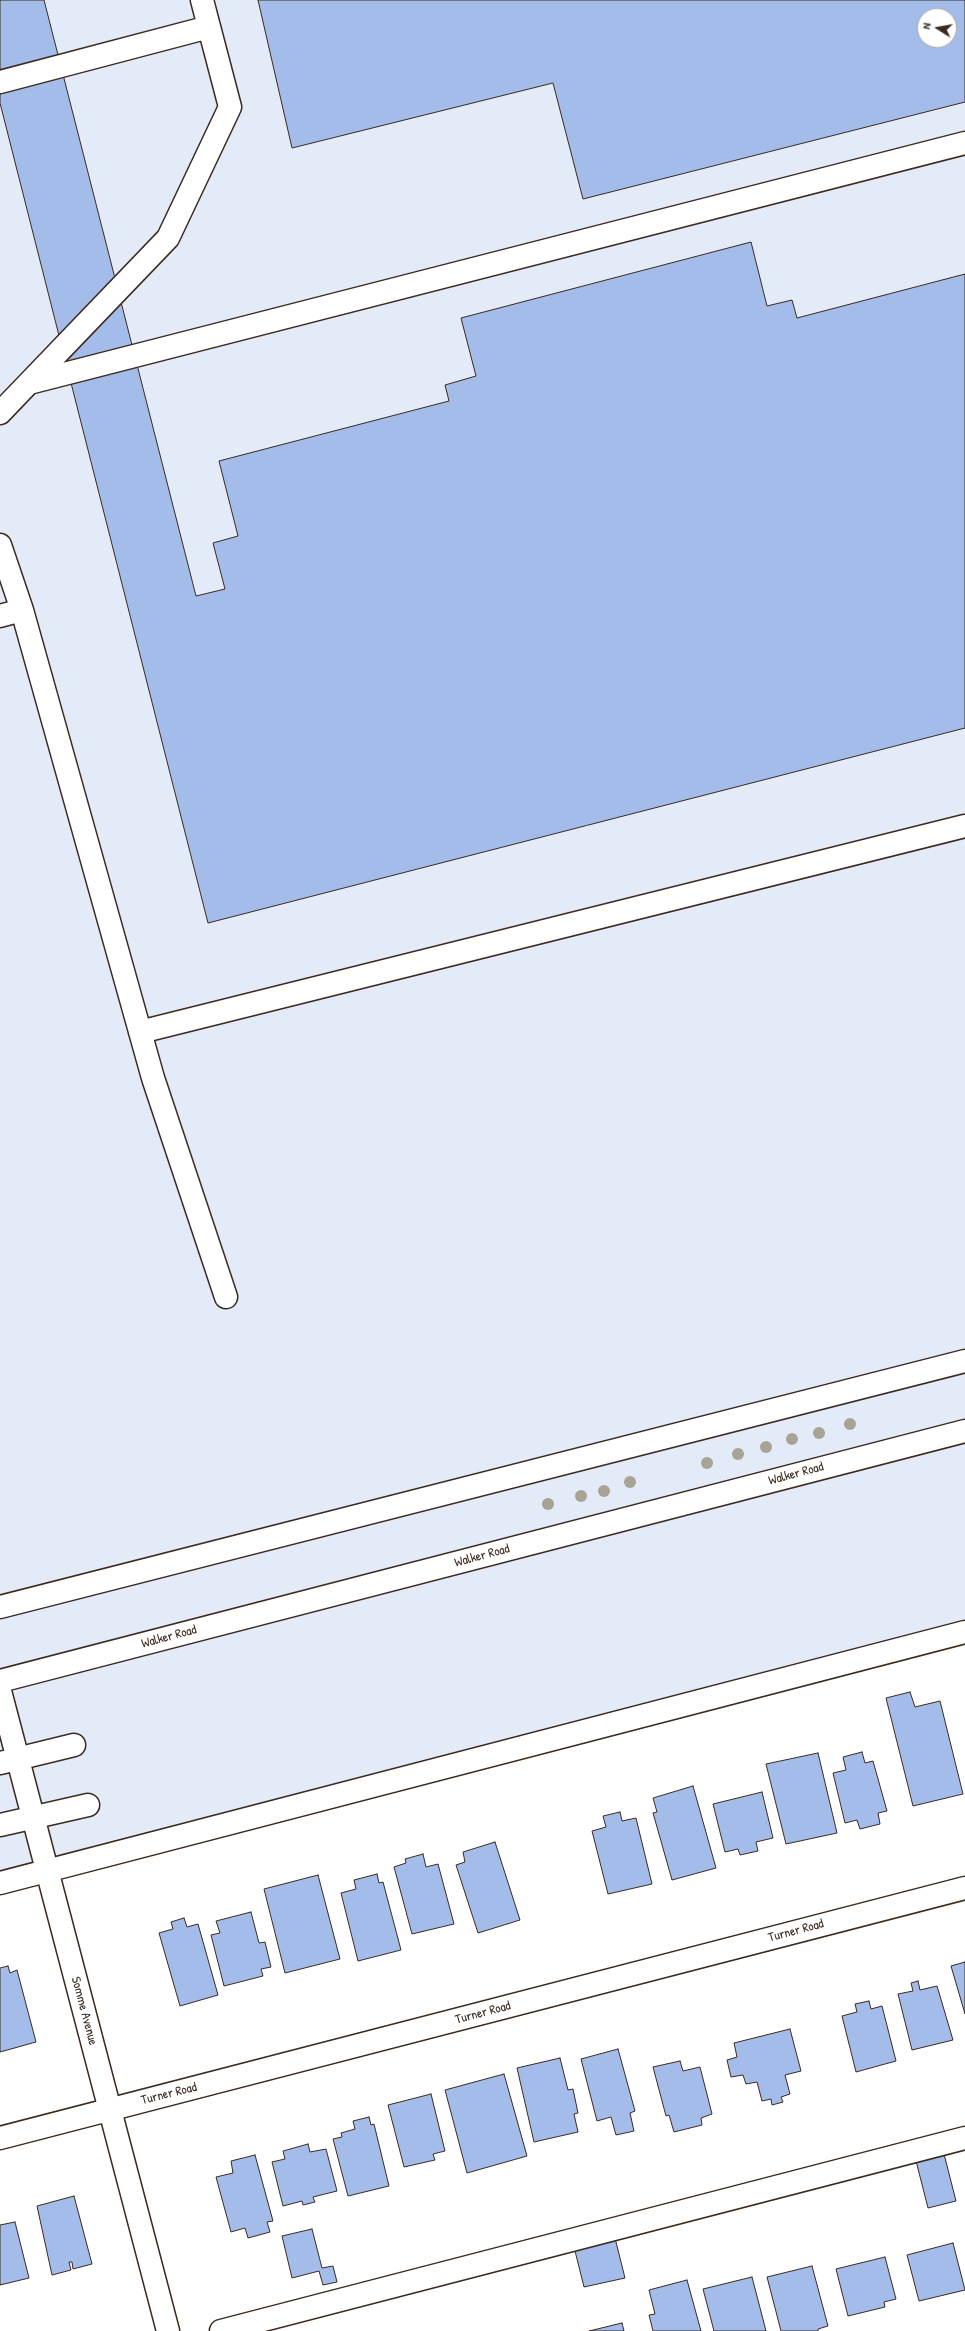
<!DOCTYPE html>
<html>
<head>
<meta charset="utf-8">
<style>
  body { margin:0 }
  #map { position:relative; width:965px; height:2331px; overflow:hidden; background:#fff; font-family:"Patrick Hand",sans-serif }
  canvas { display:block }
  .north { position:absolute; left:917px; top:8px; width:40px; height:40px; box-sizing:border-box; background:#fff; border:1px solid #b1aaa5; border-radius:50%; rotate:281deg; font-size:11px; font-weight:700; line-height:16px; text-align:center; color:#3b2a1e }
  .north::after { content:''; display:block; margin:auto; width:14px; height:18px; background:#3b2a1e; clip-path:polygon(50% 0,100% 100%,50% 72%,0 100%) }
</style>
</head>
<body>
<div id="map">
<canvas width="965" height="2331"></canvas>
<div class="north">N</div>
</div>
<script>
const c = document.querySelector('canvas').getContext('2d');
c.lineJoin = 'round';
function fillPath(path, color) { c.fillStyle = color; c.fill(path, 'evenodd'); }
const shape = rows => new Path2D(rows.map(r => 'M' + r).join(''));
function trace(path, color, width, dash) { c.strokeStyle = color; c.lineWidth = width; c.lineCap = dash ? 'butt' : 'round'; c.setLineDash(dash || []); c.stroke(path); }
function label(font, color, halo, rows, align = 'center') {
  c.font = font + ' "Patrick Hand",sans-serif'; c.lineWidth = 3.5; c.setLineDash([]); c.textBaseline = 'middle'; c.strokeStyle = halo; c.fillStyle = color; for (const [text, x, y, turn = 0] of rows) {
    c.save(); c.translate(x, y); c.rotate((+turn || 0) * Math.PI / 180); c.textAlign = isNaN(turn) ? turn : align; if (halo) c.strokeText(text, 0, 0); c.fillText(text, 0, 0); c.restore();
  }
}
fillPath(shape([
  [0,0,965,0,965,1621,98,1844,0,1873],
  [925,16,949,16,949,40,925,40]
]), '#e3ebf8');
const building = shape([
  [0,0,44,0,196,596,225,589,213,543,238,536,219,461,449,401,445,385,476,376,461,318,751,242,767,306,792,300,797,318,965,274,965,728,208,923,0,103,0,0],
  [258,0,965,0,965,102,583,199,553,83,292,148,258,0],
  [925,16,949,16,949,40,925,40,925,16],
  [910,1692,915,1707,940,1701,963,1794,913,1806,886,1698,910,1692],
  [862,1752,865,1763,873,1761,887,1811,878,1813,880,1824,860,1829,857,1820,845,1823,833,1773,846,1770,843,1757,862,1752],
  [818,1753,837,1833,786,1844,766,1764,818,1753],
  [693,1786,716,1868,672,1880,653,1813,657,1812,653,1798,693,1786],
  [762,1792,773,1838,756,1842,758,1851,740,1855,738,1849,725,1852,713,1804,762,1792],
  [620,1812,622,1821,636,1818,652,1884,608,1894,592,1831,606,1827,603,1816,620,1812],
  [495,1842,520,1920,478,1933,456,1865,465,1862,463,1852,495,1842],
  [423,1854,426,1867,438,1864,454,1924,412,1934,394,1867,406,1863,405,1859,423,1854],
  [377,1874,379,1883,383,1882,401,1950,358,1961,341,1893,356,1889,354,1880,377,1874],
  [318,1875,340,1959,285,1973,264,1889,318,1875],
  [251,1912,259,1943,265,1942,271,1967,261,1969,263,1976,224,1986,211,1935,220,1933,216,1921,251,1912],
  [184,1918,187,1927,198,1924,218,1995,180,2006,159,1933,173,1929,171,1922,184,1918],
  [965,1962,965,2014,951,1966,965,1962],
  [8,1966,10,1973,17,1970,36,2042,0,2052,0,1968,8,1966],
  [918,1981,920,1990,937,1986,953,2040,912,2050,898,1994,913,1991,911,1983,918,1981],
  [869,2001,871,2009,882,2006,896,2061,856,2072,842,2016,857,2012,855,2004,869,2001],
  [790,2029,801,2071,785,2075,790,2094,781,2097,783,2102,772,2105,771,2099,762,2101,757,2082,746,2084,743,2075,731,2077,727,2060,737,2057,734,2043,790,2029],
  [618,2049,635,2111,630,2113,634,2131,616,2135,611,2117,597,2121,581,2059,618,2049],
  [560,2058,568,2090,573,2089,578,2113,574,2114,578,2132,534,2142,517,2068,560,2058],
  [680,2061,683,2071,700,2067,712,2114,701,2118,702,2125,674,2132,669,2115,666,2116,653,2067,680,2061],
  [504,2074,527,2156,467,2173,445,2090,504,2074],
  [431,2094,445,2151,433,2154,435,2160,404,2167,388,2105,431,2094],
  [369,2117,371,2125,374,2124,389,2186,348,2196,333,2139,342,2137,341,2133,355,2129,353,2121,369,2117],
  [308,2144,310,2152,326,2149,337,2191,313,2197,315,2202,303,2205,302,2201,283,2206,272,2162,285,2159,283,2151,308,2144],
  [943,2150,956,2201,928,2208,915,2157,943,2150],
  [255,2155,273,2221,267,2222,270,2232,248,2238,245,2228,231,2232,216,2177,233,2173,231,2161,255,2155],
  [74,2196,92,2264,73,2269,72,2262,69,2262,71,2270,52,2275,37,2206,74,2196],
  [15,2222,29,2278,0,2285,0,2225,15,2222],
  [312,2229,322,2268,333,2266,337,2282,323,2285,319,2271,292,2278,282,2236,312,2229],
  [615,2238,625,2278,584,2287,574,2247,615,2238],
  [953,2243,965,2290,919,2301,907,2255,953,2243],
  [885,2257,896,2299,884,2302,885,2307,848,2316,836,2269,885,2257],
  [812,2266,828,2326,818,2329,818,2331,781,2331,767,2277,812,2266],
  [752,2277,766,2331,714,2331,703,2289,752,2277],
  [687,2280,701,2331,653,2331,649,2315,655,2314,649,2290,687,2280],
  [622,2323,624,2331,589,2331,622,2323]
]);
fillPath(building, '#a3bce9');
trace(building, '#3b2a1e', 1);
const minor = shape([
  [0,82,209,27],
  [29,383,965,143],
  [0,413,168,238,230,107,202,0],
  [0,545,22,610,0,616],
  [22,610,153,1078,226,1297],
  [140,1032,965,826],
  [0,1691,168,2331],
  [0,1763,74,1745],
  [0,1825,88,1805],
  [0,1883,965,1632],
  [0,2138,965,1888],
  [221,2331,965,2138]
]);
const major = shape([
  [0,1607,965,1361],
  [0,1681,965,1431]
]);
trace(minor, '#3b2a1e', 25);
trace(major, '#3b2a1e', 25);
trace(minor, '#fff', 22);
trace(major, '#fff', 22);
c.fillStyle = '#a8a394';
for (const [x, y] of [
  [850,1424],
  [819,1433],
  [792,1439],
  [766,1447],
  [738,1454],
  [707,1463],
  [630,1482],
  [604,1491],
  [581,1496],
  [548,1504]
]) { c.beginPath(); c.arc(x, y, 6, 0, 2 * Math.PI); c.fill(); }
label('13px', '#3b2a1e', '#fff', [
  ["Walker Road",796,1474,-15],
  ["Walker Road",482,1556,-15],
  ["Walker Road",169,1637,-15],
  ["Turner Road",796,1931,-15],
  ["Somme Avenue",84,2011,75],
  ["Turner Road",483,2013,-15],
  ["Turner Road",169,2094,-14]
]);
</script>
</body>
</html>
